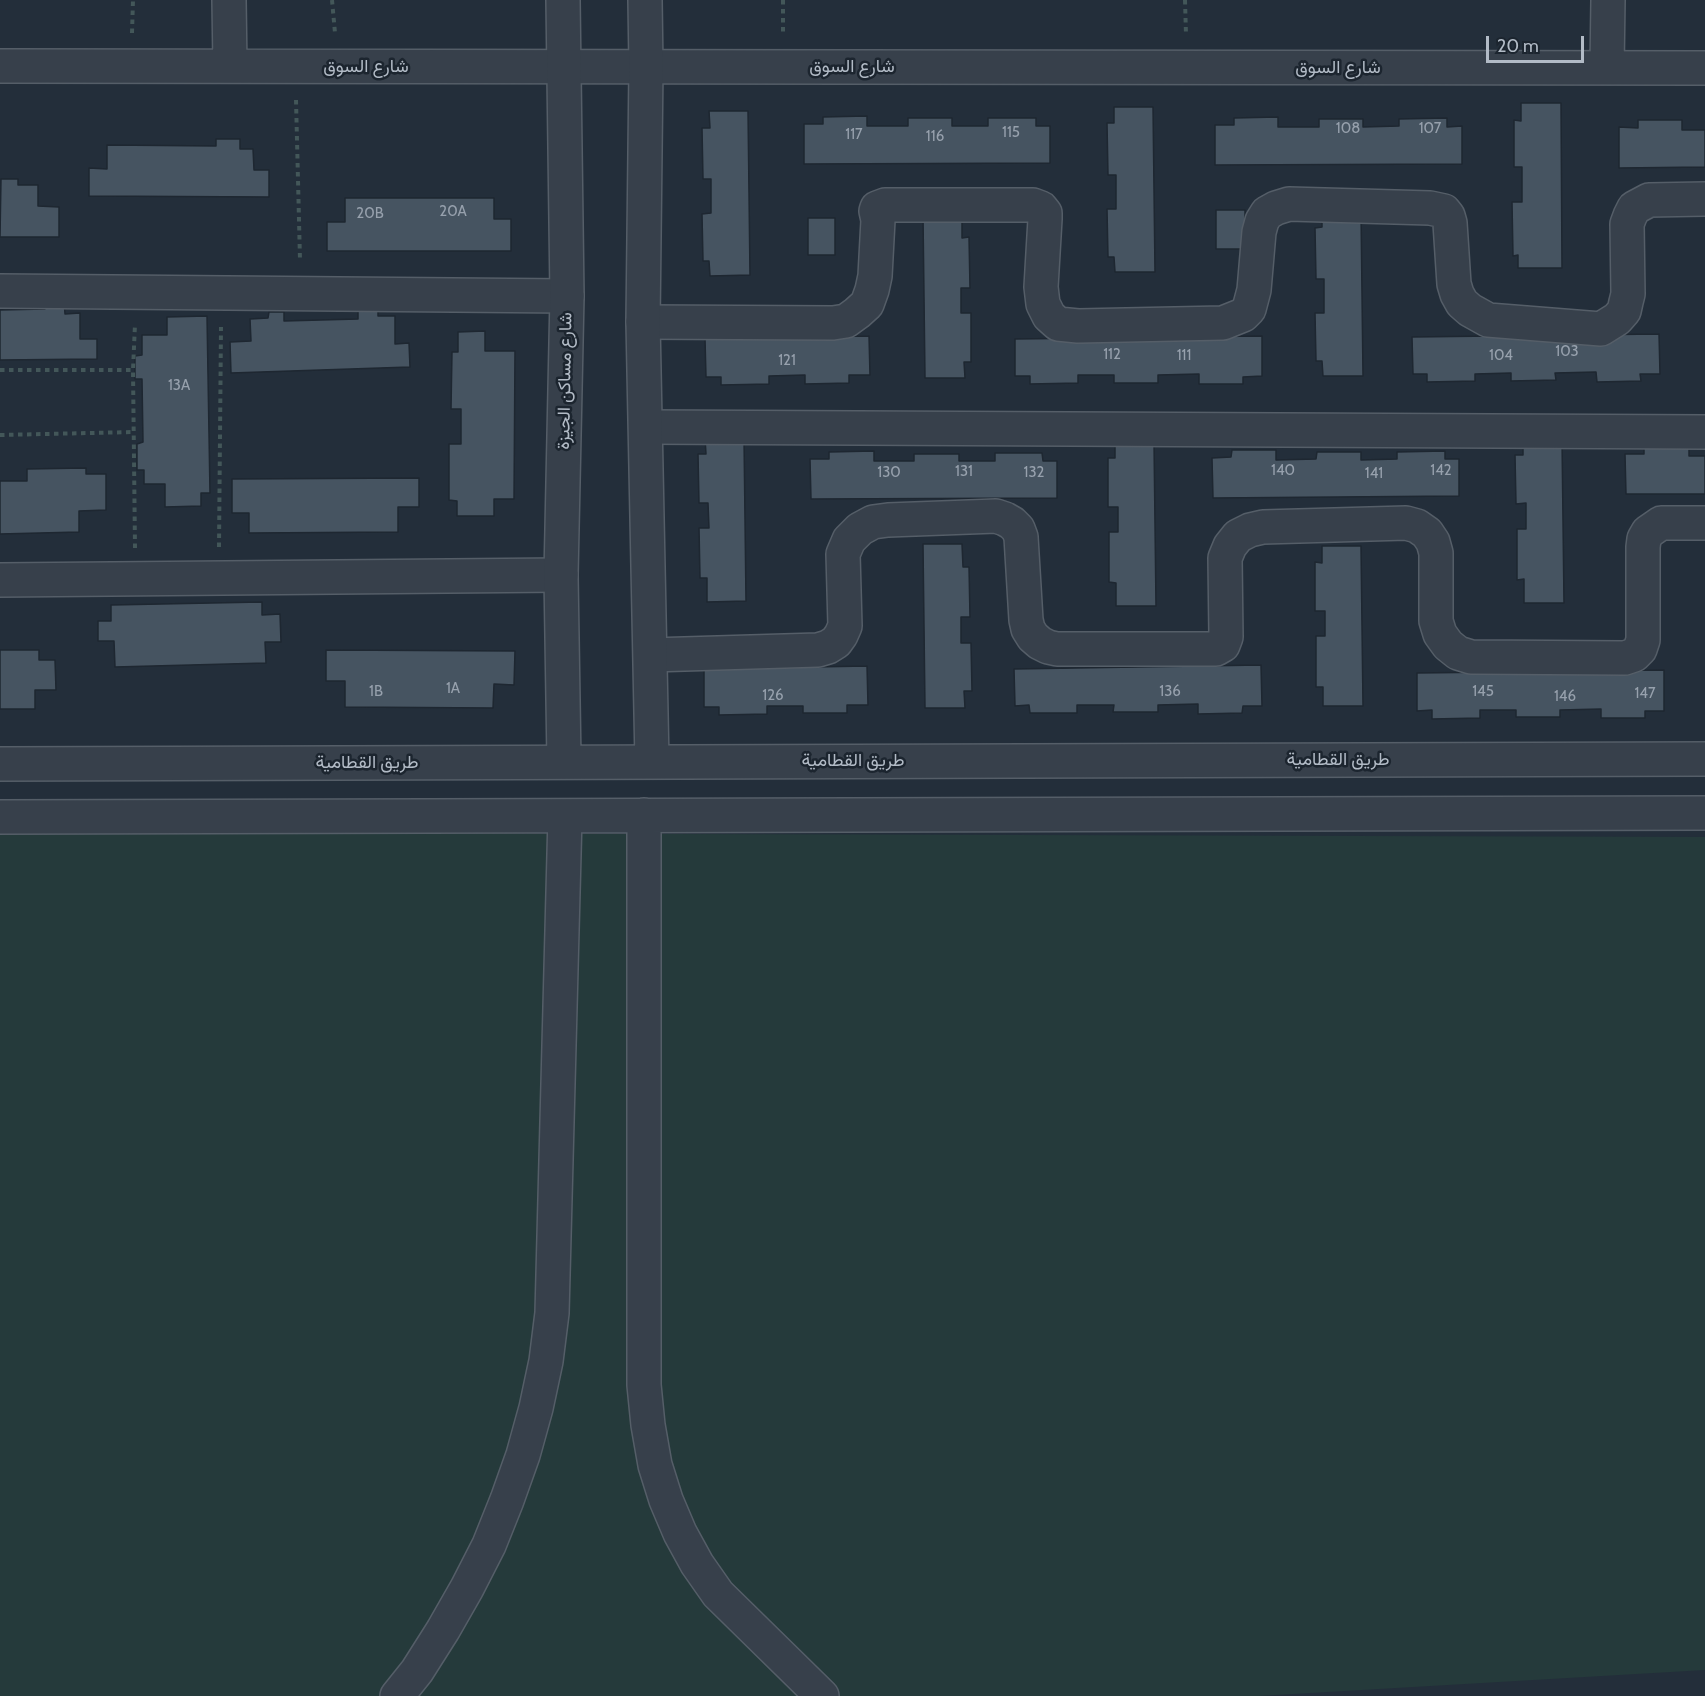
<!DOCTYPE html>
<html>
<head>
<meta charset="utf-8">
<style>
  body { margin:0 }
  #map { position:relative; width:1705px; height:1696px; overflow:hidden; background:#232e3a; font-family:Cabin,sans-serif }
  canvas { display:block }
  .scale { position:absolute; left:1486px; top:36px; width:98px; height:27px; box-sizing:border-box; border:3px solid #b2bbc6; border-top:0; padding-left:8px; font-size:18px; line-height:21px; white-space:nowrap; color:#b2bbc6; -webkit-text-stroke:4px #1c252f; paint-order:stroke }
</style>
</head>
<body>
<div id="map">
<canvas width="1705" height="1696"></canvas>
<div class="scale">20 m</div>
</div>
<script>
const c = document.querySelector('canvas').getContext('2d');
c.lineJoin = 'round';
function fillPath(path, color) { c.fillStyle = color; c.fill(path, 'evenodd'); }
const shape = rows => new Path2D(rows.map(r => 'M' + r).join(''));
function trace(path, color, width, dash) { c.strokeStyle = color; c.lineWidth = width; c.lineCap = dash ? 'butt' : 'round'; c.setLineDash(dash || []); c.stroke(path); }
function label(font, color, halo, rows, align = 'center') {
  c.font = font + ' Cabin,Vazirmatn,sans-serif'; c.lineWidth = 5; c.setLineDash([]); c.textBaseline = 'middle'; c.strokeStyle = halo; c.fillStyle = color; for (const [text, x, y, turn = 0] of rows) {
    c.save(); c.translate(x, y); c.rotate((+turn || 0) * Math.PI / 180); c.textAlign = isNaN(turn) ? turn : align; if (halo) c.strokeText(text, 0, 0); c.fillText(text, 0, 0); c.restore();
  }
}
fillPath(shape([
  [0,832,1705,837,1705,1670,1259,1696,0,1696]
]), '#253a3b');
const building = shape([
  [1521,103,1561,103,1562,268,1518,268,1518,255,1513,256,1512,202,1522,202,1522,167,1514,167,1514,120,1521,121,1521,103],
  [1114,107,1153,107,1155,272,1115,272,1114,257,1108,257,1107,209,1116,209,1116,175,1108,175,1107,123,1114,123,1114,107],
  [709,111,748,111,750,275,710,276,709,261,703,261,702,214,711,213,711,179,703,179,702,128,710,128,709,111],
  [867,116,867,126,908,126,908,118,952,118,952,126,988,126,988,118,1036,118,1036,126,1050,126,1050,163,804,164,804,124,823,124,823,117,867,116],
  [1278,117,1278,127,1319,127,1319,119,1363,119,1363,127,1399,126,1399,119,1447,118,1447,127,1462,126,1462,164,1215,165,1215,125,1234,125,1234,118,1278,117],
  [1638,120,1682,120,1682,130,1705,130,1705,167,1619,168,1619,127,1638,128,1638,120],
  [216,139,240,139,240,149,253,149,254,170,269,170,269,197,89,196,89,168,107,169,107,145,216,146,216,139],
  [1,179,18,179,18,185,38,185,38,206,59,207,59,237,0,237,1,179],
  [345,198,494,198,494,219,511,219,511,251,327,251,327,222,345,222,345,198],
  [1216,210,1245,210,1245,249,1216,249,1216,210],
  [1322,211,1361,211,1363,376,1323,376,1322,361,1316,361,1315,313,1324,313,1324,279,1316,279,1315,228,1322,227,1322,211],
  [962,214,962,238,969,237,970,288,961,288,961,313,971,313,971,362,964,362,965,378,925,378,923,215,962,214],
  [808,218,835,218,835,255,808,255,808,218],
  [46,301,64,301,65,314,80,313,80,339,97,339,97,359,0,360,0,310,45,309,46,301],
  [358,310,378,310,378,316,395,316,395,344,409,343,410,367,231,373,230,342,251,341,250,319,268,318,269,312,284,312,284,321,358,319,358,310],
  [207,316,210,493,201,493,201,506,165,507,165,484,144,484,144,470,137,470,137,444,143,442,142,379,135,379,135,356,142,355,142,335,167,335,167,317,207,316],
  [485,331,485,351,515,351,514,499,494,499,494,516,457,516,457,501,449,500,449,444,461,444,461,409,451,409,452,352,458,352,458,332,485,331],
  [1659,334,1660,374,1640,374,1641,381,1597,382,1596,372,1555,373,1556,380,1511,381,1511,373,1475,374,1475,381,1427,382,1427,374,1413,374,1412,337,1659,334],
  [869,336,870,375,849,375,849,383,805,384,805,375,769,376,769,384,721,385,721,377,706,377,705,339,869,336],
  [1262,336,1262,376,1243,377,1243,384,1199,384,1199,374,1158,375,1158,383,1114,383,1114,375,1078,375,1078,383,1030,384,1030,376,1015,376,1015,339,1262,336],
  [705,438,744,438,746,601,707,602,707,578,700,578,699,528,709,528,708,503,699,503,698,454,706,454,705,438],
  [1523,439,1562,439,1564,603,1524,603,1524,579,1517,580,1517,529,1526,529,1526,503,1516,504,1515,455,1523,455,1523,439],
  [1115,442,1154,442,1156,606,1116,606,1116,583,1109,582,1109,532,1118,532,1118,507,1108,507,1108,458,1115,458,1115,442],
  [1644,446,1689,446,1689,456,1705,456,1705,494,1626,494,1625,454,1644,454,1644,446],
  [1232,450,1276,450,1276,460,1316,459,1317,452,1361,452,1361,460,1397,459,1397,452,1445,451,1445,459,1459,459,1459,496,1213,498,1212,458,1231,457,1232,450],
  [874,451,874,461,914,461,914,454,959,454,959,461,995,461,995,453,1042,453,1043,461,1057,461,1057,498,811,499,810,459,829,459,829,452,874,451],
  [86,468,86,474,106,474,106,510,79,511,79,532,0,534,0,481,27,481,27,469,86,468],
  [419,478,419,507,398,507,398,532,249,533,249,513,232,513,232,479,419,478],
  [923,544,962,544,963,567,969,567,970,617,961,617,961,643,971,643,972,691,964,691,965,708,925,708,923,544],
  [1322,546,1361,546,1363,706,1323,706,1323,687,1316,687,1316,636,1325,636,1325,611,1315,611,1315,562,1322,563,1322,546],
  [262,602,262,615,280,614,281,642,265,642,266,663,115,667,114,641,98,641,98,621,111,621,111,605,262,602],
  [0,650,39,650,39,660,55,660,56,690,35,690,35,709,0,709,0,650],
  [326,650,515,651,514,685,494,684,493,708,345,707,345,681,326,681,326,650],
  [1261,665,1262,706,1243,706,1242,713,1198,714,1198,704,1158,705,1158,712,1113,712,1114,705,1077,705,1077,713,1030,713,1029,705,1015,706,1014,669,1261,665],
  [867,666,868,705,847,705,847,713,803,713,803,706,767,706,767,714,719,715,719,707,704,707,704,669,867,666],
  [1664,670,1664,711,1645,711,1645,718,1601,718,1601,709,1560,710,1560,717,1516,717,1516,710,1480,710,1480,718,1432,719,1432,710,1417,711,1417,673,1664,670]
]);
fillPath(building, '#465461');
trace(building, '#1e2731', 1.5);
const minor = shape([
  [229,0,230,66],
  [0,66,1705,68],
  [1607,68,1608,0],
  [0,291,567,296],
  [643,322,833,323,846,321,857,313,867,304,872,290,875,276,878,220,876,211,877,208,885,205,1033,205,1041,208,1045,213,1045,219,1041,287,1043,304,1049,316,1058,324,1078,326,1223,323,1243,315,1249,309,1254,290,1259,232,1262,221,1267,213,1276,208,1289,204,1430,208,1444,211,1448,216,1450,223,1454,284,1457,294,1462,303,1470,310,1488,320,1601,329,1617,319,1624,311,1626,302,1628,294,1627,224,1630,216,1634,208,1649,200,1705,199],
  [646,427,1705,432],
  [0,580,561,575],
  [651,655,818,650,828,647,836,642,841,635,845,626,843,554,849,540,860,529,873,522,888,520,996,516,1005,519,1012,523,1018,529,1021,537,1026,620,1028,629,1033,637,1040,643,1048,647,1057,649,1216,649,1223,645,1226,637,1225,558,1230,546,1238,536,1250,530,1263,527,1406,523,1417,526,1427,533,1433,542,1436,553,1436,621,1440,634,1448,645,1458,653,1471,657,1625,658,1634,655,1640,649,1643,640,1643,547,1644,539,1648,532,1661,523,1705,523]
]);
const tertiary = shape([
  [563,0,567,296,561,575,564,762],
  [645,0,646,67,643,322,652,762],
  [0,764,1705,759],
  [644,815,644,1385,648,1425,655,1465,666,1500,680,1533,697,1564,718,1594,822,1696],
  [0,817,1705,813],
  [397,1696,417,1671,443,1630,467,1588,489,1545,507,1500,523,1455,536,1408,546,1361,552,1313,565,816]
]);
trace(minor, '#555e68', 36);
trace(tertiary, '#555e68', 36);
trace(shape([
  [332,0,335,33],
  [783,0,783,35],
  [1185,0,1186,35],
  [132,33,133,0],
  [296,100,300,260],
  [0,370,133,370],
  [0,435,134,432],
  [219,547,221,327],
  [135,548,133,370,135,324]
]), '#435759', 4, [4.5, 4.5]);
trace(minor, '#37404b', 33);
trace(tertiary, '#37404b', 33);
label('15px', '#97a1ad', null, [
  ["108",1348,129],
  ["107",1430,129],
  ["115",1011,133],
  ["117",854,135],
  ["116",935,137],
  ["20A",453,212],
  ["20B",370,214],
  ["103",1567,352],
  ["112",1112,355],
  ["111",1184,356],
  ["104",1501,356],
  ["121",787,361],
  ["13A",179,386],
  ["140",1283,471],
  ["142",1441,471],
  ["131",964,472],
  ["130",889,473],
  ["132",1034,473],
  ["141",1374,474],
  ["1A",453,689],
  ["1B",376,692],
  ["136",1170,692],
  ["145",1483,692],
  ["147",1645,694],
  ["126",773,696],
  ["146",1565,697]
]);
label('18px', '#b2bbc6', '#1c252f', [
  ["شارع السوق",366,67],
  ["شارع السوق",852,67],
  ["شارع السوق",1338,68],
  ["شارع مساكن الجيزة",565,381,-89],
  ["طريق القطامية",1338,760],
  ["طريق القطامية",853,761],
  ["طريق القطامية",367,763]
]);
</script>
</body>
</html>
